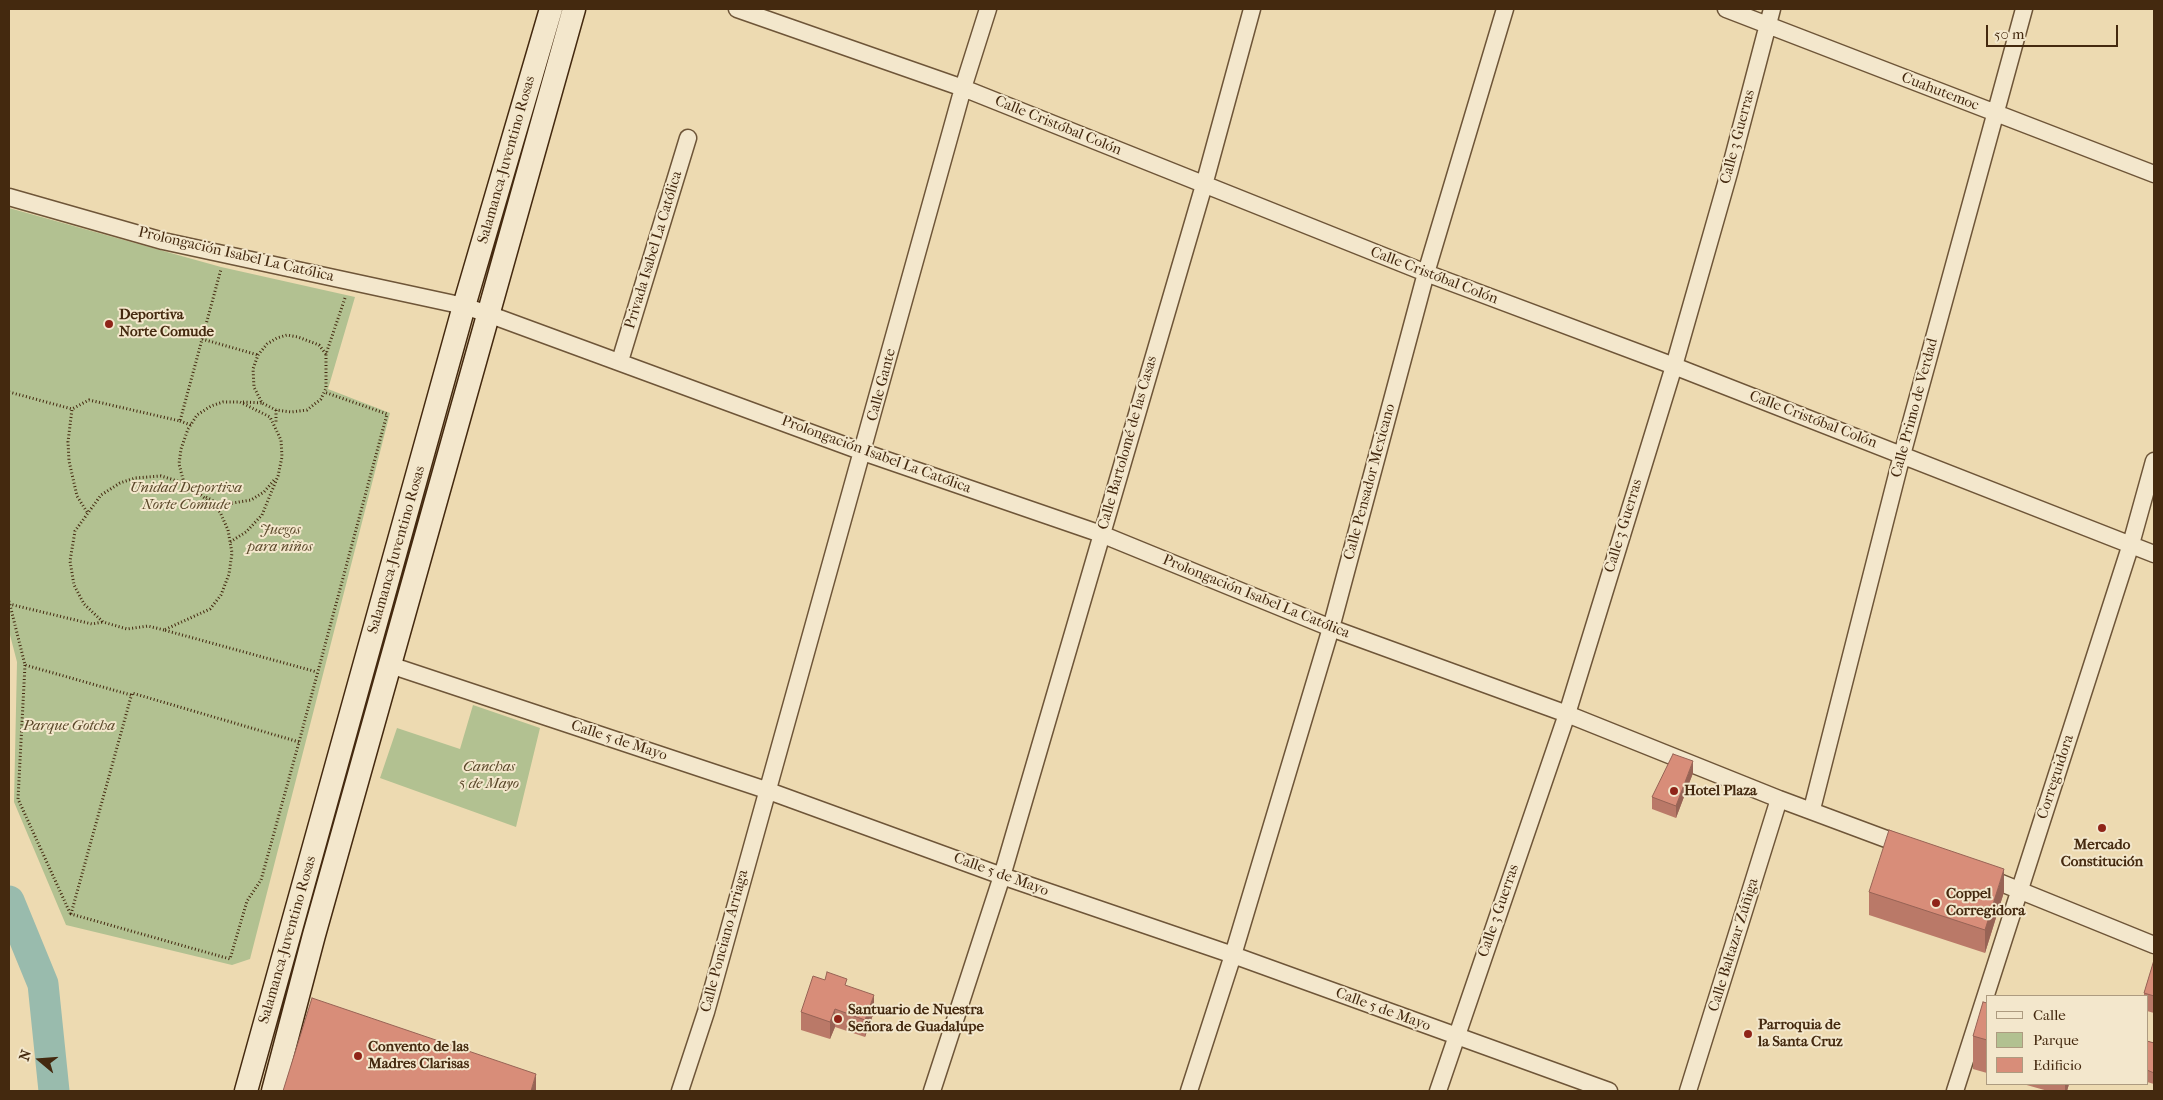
<!DOCTYPE html>
<html>
<head>
<meta charset="utf-8">
<style>
  body { margin:0 }
  #map { position:relative; width:2163px; height:1100px; overflow:hidden; background:#eddab1; font-family:"IM FELL French Canon",serif }
  canvas { display:block }
  .frame { position:absolute; inset:0; border:10px solid #44290f; pointer-events:none }
  .legend { position:absolute; left:1986px; top:995px; width:162px; height:90px; box-sizing:border-box; background:#f3e7cc; border:1px solid #ad9b80; margin:0; padding:6px 9px; list-style:none; font-size:15px; color:#44290f }
  .legend li { display:flex; align-items:center; gap:10px; height:25px }
  .legend b { width:25px; border:1px solid #ad9b80 }
  .north { position:absolute; left:15px; top:1035px; width:50px; height:50px; -webkit-text-stroke:4px #f3e7cc; paint-order:stroke; rotate:288deg; font-size:14px; font-weight:700; line-height:20px; text-align:center; color:#44290f }
  .north::after { content:''; display:block; margin:auto; width:18px; height:22px; background:#44290f; clip-path:polygon(50% 0,100% 100%,50% 72%,0 100%) }
  .scale { position:absolute; left:1986px; top:25px; width:132px; height:22px; box-sizing:border-box; border:2px solid #44290f; border-top:0; padding-left:6px; font-size:15px; line-height:18px; white-space:nowrap; color:#44290f; -webkit-text-stroke:4px #f3e7cc; paint-order:stroke }
</style>
</head>
<body>
<div id="map">
<canvas width="2163" height="1100"></canvas>
<div class="frame"></div>
<ul class="legend">
<li><b style="height:6px;background:#f3e7cc"></b>Calle</li>
<li><b style="height:14px;background:#b2c191"></b>Parque</li>
<li><b style="height:14px;background:#d88d79"></b>Edificio</li>
</ul>
<div class="north">N</div>
<div class="scale">50 m</div>
</div>
<script>
const c = document.querySelector('canvas').getContext('2d');
c.lineJoin = 'round';
function fillPath(path, color) { c.fillStyle = color; c.fill(path, 'evenodd'); }
const shape = rows => new Path2D(rows.map(r => 'M' + r).join(''));
function trace(path, color, width, dash) { c.strokeStyle = color; c.lineWidth = width; c.lineCap = dash ? 'butt' : 'round'; c.setLineDash(dash || []); c.stroke(path); }
function label(font, color, halo, rows, align = 'center') {
  c.font = font + ' "IM FELL French Canon",serif'; c.lineWidth = 4; c.setLineDash([]); c.textBaseline = 'middle'; c.strokeStyle = halo; c.fillStyle = color; for (const [text, x, y, turn = 0] of rows) {
    c.save(); c.translate(x, y); c.rotate((+turn || 0) * Math.PI / 180); c.textAlign = isNaN(turn) ? turn : align; if (halo) c.strokeText(text, 0, 0); c.fillText(text, 0, 0); c.restore();
  }
}
fillPath(shape([
  [9,208,221,267,355,297,328,389,390,413,250,959,232,965,66,925,14,802,17,662,9,631],
  [473,705,540,728,516,827,380,778,397,728,460,749]
]), '#b2c191');
trace(shape([
  [9,901,43,984,54,1091]
]), '#99bbad', 31);
const street = shape([
  [737,9,963,88,1426,273,1674,366,2154,554],
  [1726,9,2154,174],
  [9,197,163,241,464,306,488,314,863,452,1101,534,1331,628,1567,714,1779,799,1905,846],
  [620,361,688,138],
  [390,665,766,790,1002,876,1233,955,1609,1091],
  [1812,809,1902,455,2024,9],
  [1984,876,2154,945],
  [680,1091,706,1012,963,88,988,9],
  [932,1091,1002,876,1204,185,1252,9],
  [1189,1091,1233,955,1331,628,1426,273,1505,9],
  [1438,1091,1567,714,1674,366,1729,173,1772,9],
  [1688,1091,1779,799],
  [1955,1091,2131,544,2154,461]
]);
const secondary = shape([
  [246,1091,464,306,551,9],
  [273,1091,314,935,574,9]
]);
trace(street, '#6e5538', 19);
trace(secondary, '#44290f', 25);
trace(shape([
  [202,339,258,355],
  [326,354,319,345,298,337,287,335,277,338,267,344,258,355,253,369,254,387,262,403,276,410,291,412,307,410,321,399,326,388,326,354,345,298],
  [9,392,72,409],
  [243,402,262,403],
  [276,410,276,424],
  [180,421,191,425],
  [184,483,179,464,181,449,188,429,197,415,211,406,223,402,240,402,270,417,281,440,282,457,278,476,262,515,246,532,230,542],
  [206,497,221,505,251,500,264,492,275,479],
  [87,512,77,496,69,461,68,442,72,409,89,400,180,421,221,269],
  [9,601,25,665,131,695],
  [9,604,92,624,103,622],
  [164,630,148,626,127,629,103,622,84,604,74,585,70,561,75,531,101,495,120,483,135,478,161,476,184,483,201,495,220,512,228,530,232,553,229,574,221,595,210,609,164,630,317,672],
  [25,665,18,799,70,913],
  [299,742,132,693,71,914,230,959,247,901,261,880,299,742,387,414,324,392]
]), '#44290f', 3, [1, 2.5]);
trace(street, '#f3e7cc', 16);
trace(secondary, '#f3e7cc', 22);
fillPath(shape([
  [1693,773,1676,818,1652,809,1652,797],
  [1869,892,2004,892,1985,953,1869,915],
  [2154,960,2154,1013,2147,1011,2147,996,2144,996,2144,993],
  [847,986,874,1012,865,1037,835,1027,830,1039,801,1030,801,1012],
  [1987,1003,1987,1073,1973,1069,1973,1036],
  [2147,1041,2154,1043,2154,1084,2147,1082],
  [2023,1084,2069,1084,2067,1091,2048,1091]
]), '#ba7968');
fillPath(shape([
  [1693,761,1693,773,1676,818,1676,806],
  [2004,869,2004,892,1985,953,1985,930],
  [874,995,874,1012,865,1037,865,1020],
  [835,1009,835,1027,830,1039,830,1022],
  [536,1074,536,1091,531,1091],
  [2065,1084,2069,1084,2067,1091,2065,1091]
]), '#976355');
const building = shape([
  [1673,754,1693,761,1676,806,1652,797,1673,754],
  [1889,830,2004,869,1985,930,1869,892,1889,830],
  [2154,960,2154,996,2144,993,2154,960],
  [827,972,847,979,845,985,874,995,865,1020,835,1009,830,1022,801,1012,813,976,825,980,827,972],
  [312,998,536,1074,531,1091,283,1091,312,998],
  [1983,1002,1987,1003,1987,1040,1973,1036,1983,1002],
  [2147,1041,2154,1043,2154,1073,2147,1070,2147,1041]
]);
fillPath(building, '#d88d79');
trace(building, '#976355', 1);
for (const [x, y, r, color] of [
  [109,324,5,"#8f2418"],
  [1674,791,5,"#8f2418"],
  [2102,828,5,"#8f2418"],
  [1936,903,5,"#8f2418"],
  [838,1019,5,"#8f2418"],
  [1748,1034,5,"#8f2418"],
  [358,1056,5,"#8f2418"]
]) { const dot = new Path2D(); dot.arc(x, y, r, 0, 2 * Math.PI); c.fillStyle = color; c.fill(dot); trace(dot, '#f3e7cc', 2); }
label('15px', '#44290f', '#f3e7cc', [
  ["Cuahutemoc",1940,92,21],
  ["Calle Cristóbal Colón",1058,126,22],
  ["Calle 3 Guerras",1738,137,-75],
  ["Salamanca-Juventino Rosas",507,160,-74],
  ["Privada Isabel La Católica",654,250,-73],
  ["Prolongación Isabel La Católica",236,255,13],
  ["Calle Cristóbal Colón",1434,276,21],
  ["Calle Gante",882,385,-75],
  ["Calle Primo de Verdad",1915,408,-75],
  ["Calle Cristóbal Colón",1813,420,21],
  ["Calle Bartolomé de las Casas",1128,443,-74],
  ["Prolongación Isabel La Católica",876,455,20],
  ["Calle Pensador Mexicano",1370,482,-75],
  ["Calle 3 Guerras",1624,526,-73],
  ["Salamanca-Juventino Rosas",397,550,-74],
  ["Prolongación Isabel La Católica",1256,597,22],
  ["Calle 5 de Mayo",619,741,18],
  ["Correguidora",2056,777,-72],
  ["Calle 5 de Mayo",1001,875,20],
  ["Calle 3 Guerras",1499,911,-71],
  ["Salamanca-Juventino Rosas",288,940,-74],
  ["Calle Ponciano Arriaga",725,941,-75],
  ["Calle Baltazar Zúñiga",1734,945,-73],
  ["Calle 5 de Mayo",1383,1010,20]
]);
label('bold 15px', '#44290f', '#f3e7cc', [
  ["Deportiva",119,315],
  ["Norte Comude",119,332],
  ["Hotel Plaza",1684,791],
  ["Mercado",2102,845,"center"],
  ["Constitución",2102,862,"center"],
  ["Coppel",1946,894],
  ["Corregidora",1946,911],
  ["Santuario de Nuestra",848,1010],
  ["Señora de Guadalupe",848,1027],
  ["Parroquia de",1758,1025],
  ["la Santa Cruz",1758,1042],
  ["Convento de las",368,1047],
  ["Madres Clarisas",368,1064]
], 'left');
label('italic 15px', '#5a4729', '#f3e7cc', [
  ["Unidad Deportiva",186,488],
  ["Norte Comude",186,505],
  ["Juegos",280,530],
  ["para niños",280,547],
  ["Parque Gotcha",69,726],
  ["Canchas",489,767],
  ["5 de Mayo",489,784]
]);
</script>
</body>
</html>
